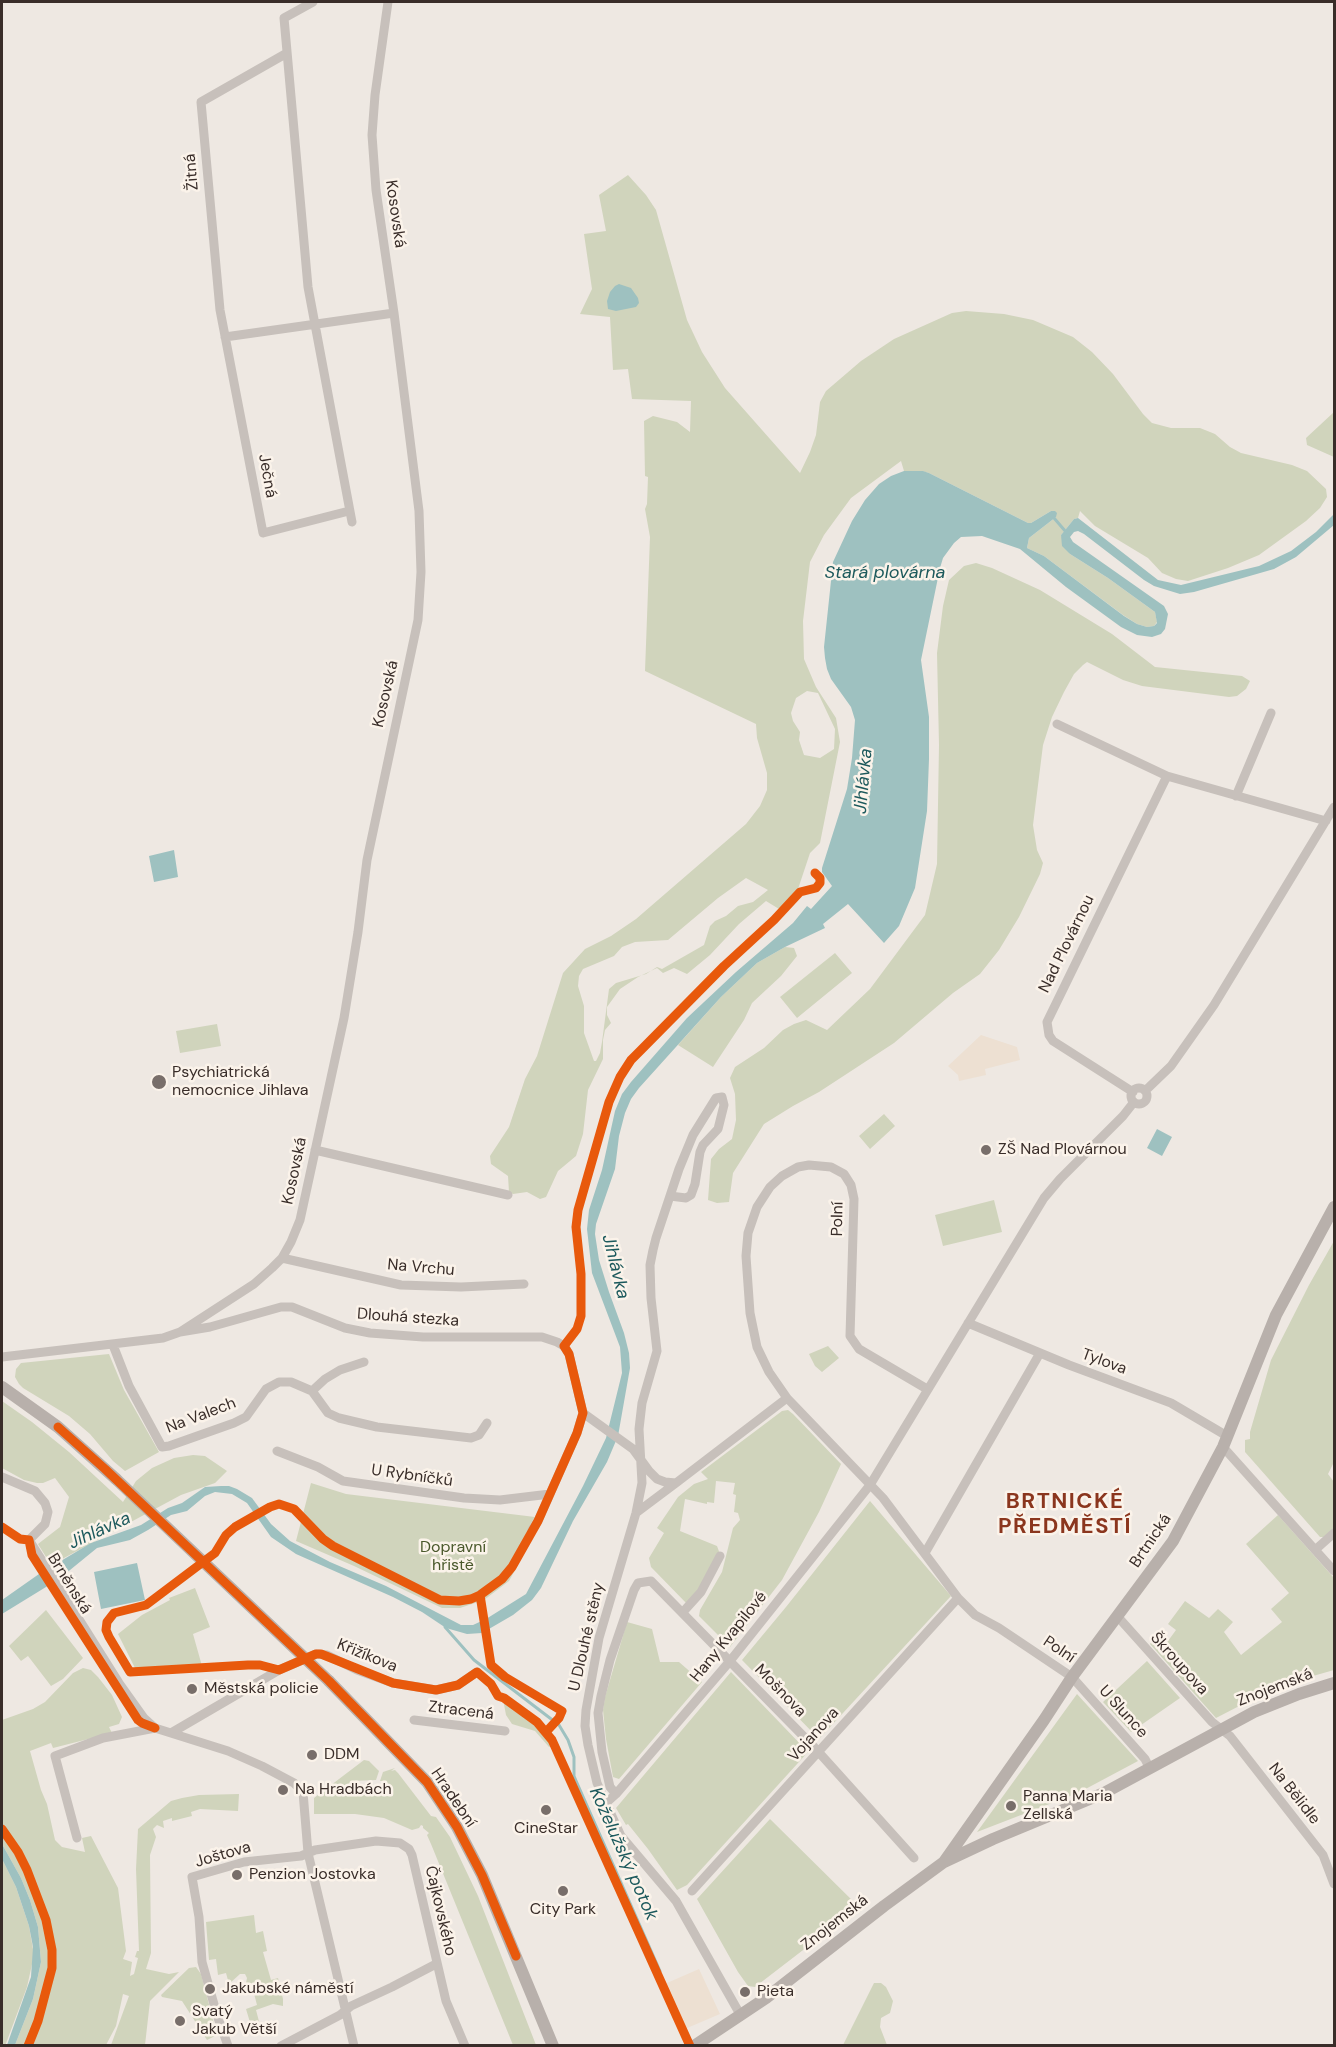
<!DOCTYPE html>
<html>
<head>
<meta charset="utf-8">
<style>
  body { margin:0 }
  #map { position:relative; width:1336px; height:2047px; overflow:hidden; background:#eee8e2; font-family:"DM Sans",sans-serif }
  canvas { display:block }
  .frame { position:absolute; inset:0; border:3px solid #392d29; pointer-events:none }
</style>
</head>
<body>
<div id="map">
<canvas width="1336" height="2047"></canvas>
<div class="frame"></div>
</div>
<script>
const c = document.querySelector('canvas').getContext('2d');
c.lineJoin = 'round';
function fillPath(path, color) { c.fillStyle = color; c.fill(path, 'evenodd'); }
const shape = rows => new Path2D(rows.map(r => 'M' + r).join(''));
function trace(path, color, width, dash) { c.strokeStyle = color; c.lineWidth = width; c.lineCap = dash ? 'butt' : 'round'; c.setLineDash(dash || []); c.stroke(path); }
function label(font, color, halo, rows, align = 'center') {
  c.font = font + ' "DM Sans",sans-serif'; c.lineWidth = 5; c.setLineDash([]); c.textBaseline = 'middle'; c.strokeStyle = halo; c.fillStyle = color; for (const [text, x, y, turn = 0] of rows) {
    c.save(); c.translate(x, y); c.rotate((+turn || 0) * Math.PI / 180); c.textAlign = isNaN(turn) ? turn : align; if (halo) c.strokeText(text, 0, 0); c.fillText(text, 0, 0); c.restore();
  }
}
fillPath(shape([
  [628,175,646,195,656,210,687,320,702,352,725,388,800,473,810,452,816,435,820,402,826,391,861,361,894,339,952,313,966,311,1004,314,1033,320,1073,337,1092,352,1113,374,1143,414,1152,423,1171,428,1200,428,1215,434,1230,447,1241,453,1292,465,1307,471,1326,489,1327,497,1320,508,1306,521,1259,555,1228,568,1188,581,1176,579,1162,573,1148,558,1095,526,1080,511,1078,518,1074,519,1061,535,1070,554,1108,578,1155,612,1157,622,1154,626,1147,627,1137,624,1123,615,1044,556,1027,548,1029,538,1056,517,1051,511,1031,523,1028,523,929,473,921,471,904,471,901,461,851,498,824,535,810,562,803,621,804,659,816,687,836,718,840,742,820,843,810,853,798,889,779,909,766,901,739,924,710,955,687,974,674,968,663,973,657,968,638,977,620,989,607,1007,607,1015,611,1023,605,1030,603,1040,603,1059,588,1090,583,1134,576,1156,558,1171,546,1197,540,1199,527,1192,513,1194,509,1192,508,1176,491,1164,490,1156,509,1127,525,1079,537,1056,563,973,585,949,611,936,636,919,746,824,760,806,767,790,767,773,757,738,756,724,645,671,650,537,645,509,647,504,648,477,645,476,644,421,653,416,677,422,690,432,691,401,632,399,628,369,613,370,610,317,580,314,592,289,584,234,606,231,599,195],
  [807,691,818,693,835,729,834,749,820,758,804,755,799,740,800,732,793,721,791,713,796,698],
  [746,878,768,890,753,902,738,906,726,916,715,921,710,926,704,945,662,969,657,967,646,974,616,983,609,989,602,1042,600,1053,596,1061,594,1061,584,1033,584,1006,578,986,579,976,583,969,614,956,622,947,635,942,668,940,718,898],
  [1334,412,1334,457,1307,445,1306,438],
  [976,563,992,568,1040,590,1112,634,1155,667,1242,676,1250,681,1246,689,1237,696,1229,697,1142,686,1123,680,1087,662,1083,665,1074,674,1064,692,1052,717,1043,745,1033,825,1037,850,1043,863,1040,874,1019,917,999,950,980,974,953,993,894,1043,819,1092,793,1106,764,1124,733,1173,729,1202,717,1203,708,1200,711,1159,719,1149,732,1139,736,1120,735,1094,730,1078,735,1067,764,1048,783,1030,794,1024,806,1020,827,1030,870,989,925,915,937,864,939,745,937,653,943,606,949,580,964,566],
  [785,947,794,948,797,956,781,976,752,1003,744,1020,713,1067,678,1045,721,997,757,963],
  [835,953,852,973,797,1018,780,997],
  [217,1024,221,1046,180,1053,176,1031],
  [884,1114,895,1126,870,1149,859,1136],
  [994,1200,1002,1232,943,1246,935,1215],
  [1334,1241,1334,1462,1328,1474,1334,1482,1334,1529,1326,1537,1320,1537,1245,1452,1245,1440,1250,1439,1250,1432,1271,1360,1309,1285],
  [828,1346,839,1358,822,1372,815,1366,809,1354],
  [109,1354,124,1390,159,1452,125,1471,113,1461,90,1434,69,1416,23,1388,19,1384,15,1377,16,1369,21,1363],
  [2,1401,32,1422,69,1452,123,1502,136,1481,152,1468,174,1458,193,1455,205,1456,227,1471,215,1483,181,1495,51,1565,38,1544,60,1527,69,1497,55,1478,43,1483,37,1483,24,1480,2,1468],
  [788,1410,793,1414,841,1464,819,1512,782,1580,730,1647,699,1616,700,1610,722,1572,733,1528,740,1520,738,1513,734,1512,736,1495,733,1494,735,1483,716,1481,714,1503,707,1502,707,1504,685,1499,680,1531,717,1546,721,1557,689,1606,651,1567,649,1558,664,1533,657,1528,678,1497,694,1484,708,1479,701,1472,782,1411],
  [311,1483,346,1494,535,1517,530,1525,536,1532,509,1581,484,1600,460,1608,442,1608,354,1566,296,1541],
  [870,1501,951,1596,819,1739,742,1660,786,1607],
  [1278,1515,1334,1578,1334,1670,1278,1686,1216,1718,1150,1644,1158,1634,1168,1641,1176,1630,1168,1624,1185,1601,1209,1618,1218,1609,1233,1622,1224,1632,1241,1655,1282,1622,1271,1609,1289,1593,1246,1544],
  [195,1588,210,1627,193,1634,202,1666,136,1670,118,1634,142,1615,170,1600,169,1598],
  [46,1610,83,1658,63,1679,51,1686,28,1656,21,1661,9,1646],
  [627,1622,652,1629,660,1662,679,1662,702,1682,619,1779,613,1777,606,1739,603,1710,605,1697],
  [1147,1661,1180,1698,1131,1732,1103,1702],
  [83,1668,91,1670,98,1677,112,1695,122,1717,119,1724,109,1727,112,1733,53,1748,51,1743,30,1751,41,1790,47,1804,55,1840,62,1847,85,1852,82,1838,91,1836,118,1888,126,1951,123,1959,132,1962,130,1976,134,1974,138,1958,135,1957,137,1951,139,1951,136,1869,138,1829,171,1801,182,1798,199,1795,239,1794,238,1811,200,1809,191,1812,192,1816,172,1821,172,1818,163,1821,164,1828,157,1825,153,1829,156,1837,150,1855,151,1953,146,1969,169,1974,179,1972,150,2001,145,2045,111,2045,129,1996,123,1994,116,2026,106,2045,15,2045,33,1999,41,1962,38,1927,30,1900,21,1878,2,1844,2,1720,33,1709,45,1702,73,1673],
  [731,1672,808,1752,687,1885,677,1890,648,1849,628,1824,626,1825,616,1808],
  [1077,1694,1138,1761,1078,1793,977,1832],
  [503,1699,538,1727,552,1746,549,1747,535,1731,512,1724,506,1715],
  [364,1760,369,1761,379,1771,376,1780,351,1781,351,1792,370,1792,371,1794,385,1792,385,1781,380,1781,383,1772,395,1768,391,1771,395,1770,398,1773,431,1816,436,1817,450,1837,478,1896,536,2045,513,2045,431,1844,427,1835,429,1833,423,1828,423,1826,421,1825,419,1828,412,1830,384,1818,355,1814,314,1814,314,1798],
  [770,1819,859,1907,755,1987,748,1986,738,1972,697,1899],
  [2,1859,16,1887,29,1926,34,1955,27,1987,5,2046,2,2045],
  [254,1915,256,1933,263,1931,267,1951,263,1952,271,1980,278,1978,283,1999,283,2006,273,2004,256,2010,261,2029,255,2031,254,2028,252,2029,246,2009,257,2005,252,1986,245,1988,247,1978,245,1974,240,1974,229,1984,226,1973,218,1975,216,1959,209,1960,206,1922],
  [196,1967,201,1974,217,2035,207,2040,182,2001,162,1997,161,1995,189,1968],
  [874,1983,881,1983,886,1987,893,2001,890,2013,881,2018,880,2027,887,2045,843,2045]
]), '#d0d4bc');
fillPath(shape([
  [981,1035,1017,1047,1020,1060,985,1069,986,1075,959,1081,958,1075,948,1066],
  [699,1969,720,2014,680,2031,660,1986]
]), '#ede0d2');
fillPath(shape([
  [619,284,631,288,638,298,639,303,636,307,616,311,608,309,607,301,610,292,615,286],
  [904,471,923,471,929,473,1028,523,1031,523,1051,511,1055,511,1057,513,1056,517,1029,538,1027,548,1044,556,1124,616,1137,624,1147,627,1154,626,1157,623,1155,612,1108,578,1070,554,1062,546,1061,535,1074,519,1078,518,1158,580,1181,585,1259,566,1291,551,1316,532,1334,514,1334,525,1296,557,1274,569,1194,592,1180,594,1154,586,1144,580,1084,534,1078,531,1074,532,1070,537,1073,542,1164,606,1168,614,1165,629,1161,634,1152,637,1137,635,1121,627,1066,587,1020,549,982,536,961,537,954,543,943,558,940,568,921,660,929,717,929,759,927,811,915,888,899,926,884,943,848,904,823,924,825,928,785,947,757,963,721,997,639,1088,631,1099,625,1113,619,1136,615,1169,596,1224,595,1234,599,1260,609,1292,624,1333,629,1353,630,1368,618,1436,607,1462,573,1521,541,1588,532,1600,513,1615,482,1633,467,1634,446,1628,422,1612,393,1597,296,1554,271,1537,247,1503,232,1494,215,1492,205,1496,187,1511,171,1515,148,1530,130,1540,97,1548,59,1579,2,1614,2,1600,39,1574,91,1543,141,1525,168,1508,182,1503,205,1487,221,1486,229,1486,237,1489,252,1498,271,1524,290,1541,330,1562,386,1586,461,1625,473,1625,486,1619,526,1594,583,1486,606,1438,622,1373,620,1347,592,1273,587,1229,589,1210,602,1170,615,1111,622,1094,631,1082,687,1018,736,972,793,923,807,906,811,909,832,886,822,872,822,868,847,789,852,758,855,720,851,707,831,679,827,669,825,658,824,647,833,562,852,521,865,500,879,484,891,476],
  [174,850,178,877,154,882,149,856],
  [1157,1129,1172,1137,1162,1156,1147,1148],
  [137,1563,145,1600,101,1609,94,1572],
  [2,1844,21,1878,30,1900,38,1927,41,1962,33,1999,15,2045,7,2045,31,1977,33,1947,29,1926,16,1887,2,1859]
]), '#9ec1c0');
trace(shape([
  [1054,518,1066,532],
  [445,1627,474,1660,559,1725,568,1740,574,1757,574,1776,577,1783,660,1971],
  [685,2030,692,2044]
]), '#9ec1c0', 3);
trace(shape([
  [313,2,284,18,308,287,352,522],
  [287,53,201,102,220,310,263,533,349,511],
  [225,337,394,313],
  [1057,724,1167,776,1326,821],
  [1236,796,1271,713],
  '1131 1096a8 8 0 1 1 16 0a8 8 0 1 1-16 0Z',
  [1145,1091,1171,1066,1214,1005,1334,807],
  [1133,1092,1053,1041,1049,1035,1047,1022,1167,776],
  [315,1150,508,1195],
  [670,1196,686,1198,691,1195,695,1184,700,1152,703,1145,718,1129,724,1105,722,1097,716,1098,693,1135,679,1169,656,1238,653,1250,650,1265,651,1298,657,1351,642,1403,639,1429,642,1483,636,1513,599,1638,586,1710,585,1726,588,1745,597,1783,621,1836,676,1901,741,2016],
  [282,1258,401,1285,461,1287,524,1284],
  [968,1323,1069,1365,1171,1403,1227,1436],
  [180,1332,254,1284,272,1268,282,1258,291,1242,300,1220,344,1018,358,932,367,860,418,620,421,572,419,511,394,313,376,190,372,135,375,95,388,2],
  [113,1345,129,1386,162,1447,169,1446,234,1423,246,1417,266,1389,279,1382,291,1382,312,1391,328,1413,339,1418,377,1427,471,1438,479,1435,487,1423],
  [2,1357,163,1338,180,1332,210,1327,281,1307,292,1307,345,1328,370,1333,423,1337,542,1337,557,1342,564,1346,569,1354,583,1413,577,1433,538,1521,532,1530],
  [927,1389,859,1349,850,1336,854,1199,851,1185,844,1174,831,1167,809,1165,798,1167,782,1176,770,1187,757,1207,748,1233,746,1256,750,1313,757,1347,769,1372,787,1398,883,1498,958,1598,975,1615,999,1628,1072,1677,1145,1759,1150,1769],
  [312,1391,325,1379,340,1370,364,1362],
  [583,1413,633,1449,649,1471,657,1479,665,1482,676,1483,636,1513],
  [1223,1447,1334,1571],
  [277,1451,318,1467,343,1481,464,1498,500,1500,550,1494],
  [2,1477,35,1491,45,1503,48,1512,45,1524,29,1540,119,1683,144,1718,155,1728,228,1751,262,1766,294,1783,303,1792,308,1853,354,2046],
  [676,1483,787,1398],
  [1315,1550,1334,1533],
  [925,1553,1040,1353],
  [683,1612,701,1592,720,1556],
  [1118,1617,1212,1722,1230,1736,1323,1855,1334,1884],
  [414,1720,505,1731],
  [171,1733,279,1670,316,1654,327,1655,357,1670,393,1683,436,1690,458,1685,477,1672],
  [616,1794,610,1787,602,1752,598,1713,601,1696,610,1660,634,1590,638,1583,651,1581,814,1747,914,1858],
  [606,1803,616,1794,730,1661,870,1485,1044,1198,1060,1179,1123,1116,1134,1102],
  [77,1838,55,1756,103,1738,155,1728],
  [692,1891,958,1598],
  [228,2046,217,2015,202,1962,199,1917,192,1877,244,1862,301,1856,315,1850,376,1841,400,1843,409,1849,412,1855,446,2001,465,2046],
  [281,2046,340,2015,351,2006,392,1987,436,1964]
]), '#c7c0bb', 9);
trace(shape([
  [2,1387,58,1427,116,1479],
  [329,1681,427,1782,457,1827,482,1875,553,2046],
  [944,1862,1044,1720,1072,1677,1173,1541,1223,1447,1276,1315,1334,1207],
  [694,2046,766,1998,884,1906,944,1862,993,1839,1104,1793,1254,1712,1299,1694,1334,1683]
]), '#b8b0ab', 12);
trace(shape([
  [116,1479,329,1681]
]), '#b8b0ab', 12);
trace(shape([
  [58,1427,105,1469,329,1681,427,1782,457,1827,482,1875,516,1956],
  [2,1527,20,1539,29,1540,32,1555,138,1720,142,1723,155,1728],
  [480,1595,491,1665,505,1677,562,1711,559,1718,546,1732],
  [2,1829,18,1852,27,1870,46,1920,52,1950,52,1968,38,2021,28,2046],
  [690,2046,552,1740,537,1722,504,1698,498,1696,491,1684,477,1672,458,1685,436,1690,393,1683,321,1654,316,1654,279,1670,260,1665,248,1665,130,1672,109,1637,106,1630,107,1622,114,1613,146,1605,215,1553,226,1535,235,1527,270,1507,279,1504,294,1509,323,1539,333,1546,440,1600,459,1601,471,1599,480,1595,502,1579,512,1567,538,1521,577,1433,583,1413,569,1354,564,1346,577,1329,581,1316,581,1274,576,1227,578,1210,609,1102,620,1077,631,1060,641,1050,724,966,774,920,800,892,816,888,820,883,820,878,815,873]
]), '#e8590c', 9);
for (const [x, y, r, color] of [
  [159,1082,8,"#786e6a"],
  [986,1150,6,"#786e6a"],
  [192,1689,6,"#786e6a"],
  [312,1755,6,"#786e6a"],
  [283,1790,6,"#786e6a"],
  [1011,1806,6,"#786e6a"],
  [546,1810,6,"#786e6a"],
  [237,1875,6,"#786e6a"],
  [563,1891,6,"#786e6a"],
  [210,1989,6,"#786e6a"],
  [745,1992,6,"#786e6a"],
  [180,2021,6,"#786e6a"]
]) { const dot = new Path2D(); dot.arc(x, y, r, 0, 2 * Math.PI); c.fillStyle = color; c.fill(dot); trace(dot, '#fbf3ea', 2); }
label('16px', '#392d29', '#fbf3ea', [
  ["Žitná",192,172,-95],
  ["Kosovská",395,214,82],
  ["Ječná",267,476,80],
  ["Kosovská",386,694,-77],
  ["Nad Plovárnou",1067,944,-64],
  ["Kosovská",295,1171,-78],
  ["Polní",838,1219,-89],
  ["Na Vrchu",421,1268,5],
  ["Dlouhá stezka",408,1318,4],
  ["Tylova",1104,1362,20],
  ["Na Valech",201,1416,-21],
  ["U Rybníčků",412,1476,8],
  ["Brtnická",1151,1541,-56],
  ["Brněnská",69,1584,58],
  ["U Dlouhé stěny",587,1637,-77],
  ["Hany Kvapilové",729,1637,-51],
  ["Polní",1059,1650,34],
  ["Křižíkova",367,1656,22],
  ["Škroupova",1179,1664,48],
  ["Znojemská",1275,1688,-21],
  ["Mošnova",780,1691,46],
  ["Ztracená",461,1711,7],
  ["U Slunce",1123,1712,48],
  ["Vojanova",814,1735,-48],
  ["Na Bělidle",1294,1794,52],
  ["Hradební",453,1798,56],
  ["Joštova",223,1855,-16],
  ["Čajkovského",440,1911,77],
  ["Znojemská",835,1923,-38]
]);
label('16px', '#392d29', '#fbf3ea', [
  ["Psychiatrická",172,1073],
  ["nemocnice Jihlava",172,1091],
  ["ZŠ Nad Plovárnou",998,1150],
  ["Městská policie",204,1689],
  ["DDM",324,1755],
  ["Na Hradbách",295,1790],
  ["Panna Maria",1023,1797],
  ["Zellská",1023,1815],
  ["CineStar",546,1829,"center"],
  ["Penzion Jostovka",249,1875],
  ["City Park",563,1910,"center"],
  ["Jakubské náměstí",222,1989],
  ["Pieta",757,1992],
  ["Svatý",192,2012],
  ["Jakub Větší",192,2030]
], 'left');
label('16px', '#49582b', '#fbf3ea', [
  ["Dopravní",453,1548],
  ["hřistě",453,1566]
]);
label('italic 18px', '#1c595c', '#fbf3ea', [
  ["Stará plovárna",885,573],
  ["Jihlávka",864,781,-85],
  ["Jihlávka",615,1267,76],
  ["Jihlávka",100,1531,-24],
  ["Koželužský potok",623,1854,66]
]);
c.letterSpacing = '1.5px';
label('bold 22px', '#8b361e', '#fbf3ea', [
  ["BRTNICKÉ",1065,1502],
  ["PŘEDMĚSTÍ",1065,1527]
]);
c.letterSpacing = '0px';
</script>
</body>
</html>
